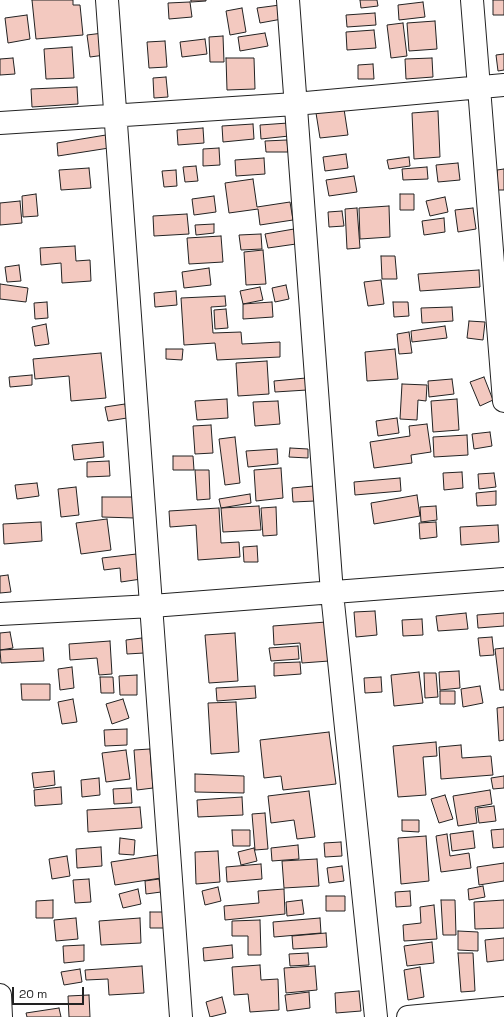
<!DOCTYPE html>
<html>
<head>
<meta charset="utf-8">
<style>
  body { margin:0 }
  #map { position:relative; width:504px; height:1017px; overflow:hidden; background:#fff; font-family:"Space Grotesk",sans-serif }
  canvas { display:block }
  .scale { position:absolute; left:12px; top:987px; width:72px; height:18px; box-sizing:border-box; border:2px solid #222; border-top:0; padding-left:5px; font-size:12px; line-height:14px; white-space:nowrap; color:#222; -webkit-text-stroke:3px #fff; paint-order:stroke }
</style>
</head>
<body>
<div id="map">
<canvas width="504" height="1017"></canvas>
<div class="scale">20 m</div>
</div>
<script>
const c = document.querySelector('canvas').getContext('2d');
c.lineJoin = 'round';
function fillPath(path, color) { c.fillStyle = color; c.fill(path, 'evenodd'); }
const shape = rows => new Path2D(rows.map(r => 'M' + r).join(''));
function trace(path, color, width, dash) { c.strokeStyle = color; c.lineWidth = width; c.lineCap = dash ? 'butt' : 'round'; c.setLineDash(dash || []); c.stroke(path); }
const building = shape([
  [32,0,73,0,73,5,80,5,83,35,36,39,32,0],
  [191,0,206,0,206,1,191,2,191,0],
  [360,0,377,0,378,6,361,8,360,0],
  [493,0,504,0,504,15,493,15,493,0],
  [190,2,192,17,169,19,168,3,190,2],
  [423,2,425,17,399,20,398,5,423,2],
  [280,5,282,19,260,23,257,8,280,5],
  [242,8,246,32,230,35,226,11,242,8],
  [375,13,376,25,347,27,346,15,375,13],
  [27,15,30,39,8,43,5,18,27,15],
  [435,21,437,49,409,51,407,23,435,21],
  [403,23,407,56,391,58,387,25,403,23],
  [374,30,376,48,347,50,346,32,374,30],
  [103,33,105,55,90,57,87,35,103,33],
  [265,33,268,46,240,51,238,37,265,33],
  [223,36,224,62,210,62,209,37,223,36],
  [205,39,207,54,182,57,180,42,205,39],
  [165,41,167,67,149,68,147,42,165,41],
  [72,47,74,78,46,79,44,49,72,47],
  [504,54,504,70,498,71,496,55,504,54],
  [13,58,15,74,0,75,0,59,13,58],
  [226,58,254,58,255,89,227,90,226,58],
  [432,58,433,77,406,79,405,59,432,58],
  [373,64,374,79,358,79,358,65,373,64],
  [166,77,168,97,154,98,153,78,166,77],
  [77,87,78,104,32,107,31,89,77,87],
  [344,109,348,135,320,138,316,113,344,109],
  [438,111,440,157,414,159,412,113,438,111],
  [288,123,289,136,261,139,260,125,288,123],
  [253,124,254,139,223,142,222,126,253,124],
  [203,128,204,143,178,145,177,130,203,128],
  [106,135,109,148,58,156,57,143,106,135],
  [287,140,288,152,266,152,265,141,287,140],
  [219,148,220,165,203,166,203,149,219,148],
  [346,154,348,168,325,171,323,157,346,154],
  [409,157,410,166,389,169,387,160,409,157],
  [264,158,265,174,236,176,235,160,264,158],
  [458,163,460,180,438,182,436,165,458,163],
  [196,166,198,181,185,182,183,167,196,166],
  [427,167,428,179,403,180,402,169,427,167],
  [89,168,91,188,61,190,59,170,89,168],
  [504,169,504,190,498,190,497,170,504,169],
  [176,170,177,186,164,187,162,171,176,170],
  [354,176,357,192,329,196,326,180,354,176],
  [253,179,257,207,290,202,293,220,260,225,258,209,229,213,225,183,253,179],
  [36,194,38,216,23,217,22,196,36,194],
  [400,194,414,194,414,210,400,210,400,194],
  [214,196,216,212,194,215,192,199,214,196],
  [445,197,448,212,430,216,426,201,445,197],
  [20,201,22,223,0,225,0,203,20,201],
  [389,206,390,237,360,239,359,208,389,206],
  [357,208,360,248,347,249,345,209,357,208],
  [473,208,476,229,458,232,455,210,473,208],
  [342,211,344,226,329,227,328,212,342,211],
  [187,214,189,234,154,236,153,216,187,214],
  [444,218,445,232,424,235,422,221,444,218],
  [214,224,214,233,196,235,195,225,214,224],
  [294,229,296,244,268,248,265,234,294,229],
  [261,234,262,249,241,250,239,235,261,234],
  [221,236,223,262,189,264,187,238,221,236],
  [75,246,76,261,90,260,91,281,62,283,61,263,41,265,40,248,75,246],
  [263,250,266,284,246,285,244,252,263,250],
  [381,256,395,256,397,279,382,279,381,256],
  [19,265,21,281,7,282,5,267,19,265],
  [209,268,211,285,184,288,182,272,209,268],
  [479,270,480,287,420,291,418,274,479,270],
  [381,280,384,304,368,306,364,282,381,280],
  [0,284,28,288,26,302,0,299,0,284],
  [286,285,289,299,275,302,272,288,286,285],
  [260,287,263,300,243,304,240,291,260,287],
  [176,291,177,305,155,307,154,293,176,291],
  [225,296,226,306,211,307,213,333,241,332,242,344,280,342,280,357,217,360,215,343,184,345,181,298,225,296],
  [47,302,48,318,35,319,34,303,47,302],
  [272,302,273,317,243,319,243,304,272,302],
  [393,302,408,302,409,316,394,317,393,302],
  [452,307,453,321,422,323,421,308,452,307],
  [226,309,228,328,215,329,214,310,226,309],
  [469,321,485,322,483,340,467,338,469,321],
  [46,324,49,344,35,346,32,327,46,324],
  [445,326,447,338,412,342,411,331,445,326],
  [409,332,412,353,399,354,397,334,409,332],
  [166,349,183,349,182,360,166,359,166,349],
  [395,349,398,379,367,381,365,352,395,349],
  [101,353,106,398,71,401,69,376,35,379,33,359,101,353],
  [267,361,269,394,238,396,236,363,267,361],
  [32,375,32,385,10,387,9,377,32,375],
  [484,377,493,400,480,406,470,382,484,377],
  [306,378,307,390,275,392,274,381,306,378],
  [452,379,454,394,429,397,428,381,452,379],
  [402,384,427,385,426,401,418,400,417,420,400,419,402,384],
  [227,399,228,418,197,420,195,401,227,399],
  [457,399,459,430,433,432,431,401,457,399],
  [278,401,280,424,255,426,253,402,278,401],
  [125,404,127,418,108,421,105,407,125,404],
  [397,418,399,433,378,436,376,421,397,418],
  [427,424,431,452,411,455,412,463,374,468,370,442,410,436,409,426,427,424],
  [211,425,213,453,195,454,193,426,211,425],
  [490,432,492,446,474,449,472,434,490,432],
  [467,435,468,455,434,457,433,437,467,435],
  [235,437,240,483,225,485,219,439,235,437],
  [103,442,104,457,74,460,72,445,103,442],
  [290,448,308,449,308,458,289,457,290,448],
  [277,449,278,464,248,467,246,451,277,449],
  [173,456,193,456,194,470,173,470,173,456],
  [109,461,110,476,87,477,87,462,109,461],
  [281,468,283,498,256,501,254,470,281,468],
  [195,470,209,470,210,499,197,500,195,470],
  [462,472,463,488,444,490,443,473,462,472],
  [494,473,496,487,479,489,478,474,494,473],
  [400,478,401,491,355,495,354,482,400,478],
  [37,483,39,496,17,499,15,485,37,483],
  [314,486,315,501,293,502,292,488,314,486],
  [76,487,79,515,61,517,58,489,76,487],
  [496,491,496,505,477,506,476,493,496,491],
  [250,494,251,503,221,508,219,499,250,494],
  [417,495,420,516,374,524,371,503,417,495],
  [102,497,135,497,135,518,102,517,102,497],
  [259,506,261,530,223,532,221,508,259,506],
  [436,506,437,520,421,522,420,507,436,506],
  [276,507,277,535,263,536,261,508,276,507],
  [219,508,221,543,239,542,240,557,198,560,196,525,170,527,169,511,219,508],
  [107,519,111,550,81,554,76,523,107,519],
  [41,522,42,541,4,544,3,524,41,522],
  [436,522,437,537,420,539,419,523,436,522],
  [498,525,499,542,461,545,460,527,498,525],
  [257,546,258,562,244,562,243,547,257,546],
  [145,553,148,578,121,582,120,568,104,570,102,558,145,553],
  [8,575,11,592,0,593,0,576,8,575],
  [375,611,377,635,356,637,354,612,375,611],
  [466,613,468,629,438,631,436,616,466,613],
  [504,613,504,626,478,628,477,615,504,613],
  [422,619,423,635,403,636,402,620,422,619],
  [326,622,329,661,302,663,300,643,274,645,273,626,326,622],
  [10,632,13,648,0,650,0,633,10,632],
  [235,633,238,681,209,683,205,635,235,633],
  [492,637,494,655,480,656,478,638,492,637],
  [142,638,144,653,127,654,126,640,142,638],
  [110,641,112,674,99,675,97,658,70,660,69,644,110,641],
  [298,646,299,659,271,661,269,648,298,646],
  [43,648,44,661,1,663,0,650,43,648],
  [504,648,504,690,500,690,495,649,504,648],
  [300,662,301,674,274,676,274,663,300,662],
  [72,667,74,688,60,690,58,669,72,667],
  [459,671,460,688,440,690,439,672,459,671],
  [419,672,423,703,394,706,391,675,419,672],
  [424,673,436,673,438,697,425,698,424,673],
  [137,675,137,695,120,695,119,676,137,675],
  [100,677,113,677,114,693,101,693,100,677],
  [381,677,382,692,365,693,364,678,381,677],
  [21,684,50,684,50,700,22,700,21,684],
  [255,686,256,698,217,701,216,688,255,686],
  [480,686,483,703,463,707,461,689,480,686],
  [440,691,455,691,455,704,440,704,440,691],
  [73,699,77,722,62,724,58,702,73,699],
  [123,699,129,718,112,724,106,704,123,699],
  [236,702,239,752,211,754,208,703,236,702],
  [504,707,504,740,499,741,497,708,504,707],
  [127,729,127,745,105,746,104,730,127,729],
  [329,732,336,784,283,790,281,776,264,778,260,740,329,732],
  [436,742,437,756,423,757,426,795,398,797,393,746,436,742],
  [461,745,462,758,491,756,493,775,441,779,439,747,461,745],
  [150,749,153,788,137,790,134,750,150,749],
  [126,750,130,779,106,782,102,753,126,750],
  [54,771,55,785,34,788,32,773,54,771],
  [195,774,244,776,244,793,195,792,195,774],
  [504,776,504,788,493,789,491,778,504,776],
  [99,778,100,795,82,797,81,780,99,778],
  [61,787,62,804,35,806,34,790,61,787],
  [131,788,132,803,114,804,113,789,131,788],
  [490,790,492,804,475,807,477,823,458,826,453,796,490,790],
  [309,791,315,837,297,839,294,820,271,823,268,796,309,791],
  [445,795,453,819,439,823,431,799,445,795],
  [242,797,243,815,198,817,197,800,242,797],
  [494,806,496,821,479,823,477,808,494,806],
  [140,807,142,828,88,832,87,810,140,807],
  [265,813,268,849,255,850,252,814,265,813],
  [402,820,419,820,419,832,402,831,402,820],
  [504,829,504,847,493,848,491,830,504,829],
  [232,830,250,830,250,846,233,846,232,830],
  [473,831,475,848,452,851,450,834,473,831],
  [447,834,450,856,469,853,471,868,441,872,436,836,447,834],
  [426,836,429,881,401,884,398,838,426,836],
  [120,838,135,840,134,855,119,854,120,838],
  [341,842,342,856,325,857,324,843,341,842],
  [298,845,299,859,272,861,271,848,298,845],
  [101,847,102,866,77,868,76,849,101,847],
  [254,848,257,861,241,865,238,852,254,848],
  [218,851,220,882,196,884,195,852,218,851],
  [158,855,161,878,115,885,111,862,158,855],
  [67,856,70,876,52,879,49,859,67,856],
  [317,859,319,886,284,888,282,861,317,859],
  [504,863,504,881,479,885,477,867,504,863],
  [261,864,262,879,227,882,226,867,261,864],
  [342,866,344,881,329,883,327,868,342,866],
  [89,879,91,902,75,903,73,880,89,879],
  [159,879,161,892,146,894,145,881,159,879],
  [483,886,485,897,469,900,468,889,483,886],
  [218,887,221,901,205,905,202,891,218,887],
  [138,889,141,904,123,908,119,894,138,889],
  [284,889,285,914,225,920,224,906,259,903,258,891,284,889],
  [410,891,411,906,396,907,395,892,410,891],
  [326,896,345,896,345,911,326,911,326,896],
  [53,900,53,918,36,918,36,901,53,900],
  [302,900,304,914,287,916,286,902,302,900],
  [441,900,455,900,456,935,443,935,441,900],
  [504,900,504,928,475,929,474,902,504,900],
  [434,905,437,939,404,941,403,925,421,923,420,907,434,905],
  [150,912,163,912,164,928,150,928,150,912],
  [76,918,78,939,56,941,54,920,76,918],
  [140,918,141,943,101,945,99,921,140,918],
  [320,918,321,933,274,937,273,922,320,918],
  [260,920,261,955,248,955,248,936,232,936,232,921,260,920],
  [458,931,478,932,478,951,458,950,458,931],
  [326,933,327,947,293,949,292,936,326,933],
  [504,938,504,960,487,962,485,940,504,938],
  [432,942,434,963,407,966,404,946,432,942],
  [84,945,84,961,64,963,63,946,84,945],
  [232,945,233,958,204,961,203,948,232,945],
  [308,953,309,965,290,966,289,954,308,953],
  [458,953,473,953,475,991,461,992,458,953],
  [260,965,261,980,278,979,279,1010,250,1012,248,994,234,995,232,967,260,965],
  [142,966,144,993,109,995,108,979,86,980,85,970,142,966],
  [315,966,317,990,286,993,284,968,315,966],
  [420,967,424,997,408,1000,404,970,420,967],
  [80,969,82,982,64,985,61,972,80,969],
  [359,991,361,1011,336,1013,335,993,359,991],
  [309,992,310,1008,287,1011,285,995,309,992],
  [89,995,90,1017,69,1017,68,996,89,995],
  [222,997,226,1013,210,1017,206,1002,222,997],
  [59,1008,61,1017,27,1017,26,1013,59,1008]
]);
fillPath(building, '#f3c9c0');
trace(building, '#222', 1);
const minor = shape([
  [107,0,181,1017],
  [288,0,332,593,376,1017],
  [472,0,504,401],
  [0,123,295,104,504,85],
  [0,614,152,606,504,579],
  [0,995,1,1017],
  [408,1017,504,1008]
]);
trace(minor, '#222', 24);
trace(minor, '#fff', 22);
</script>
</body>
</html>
